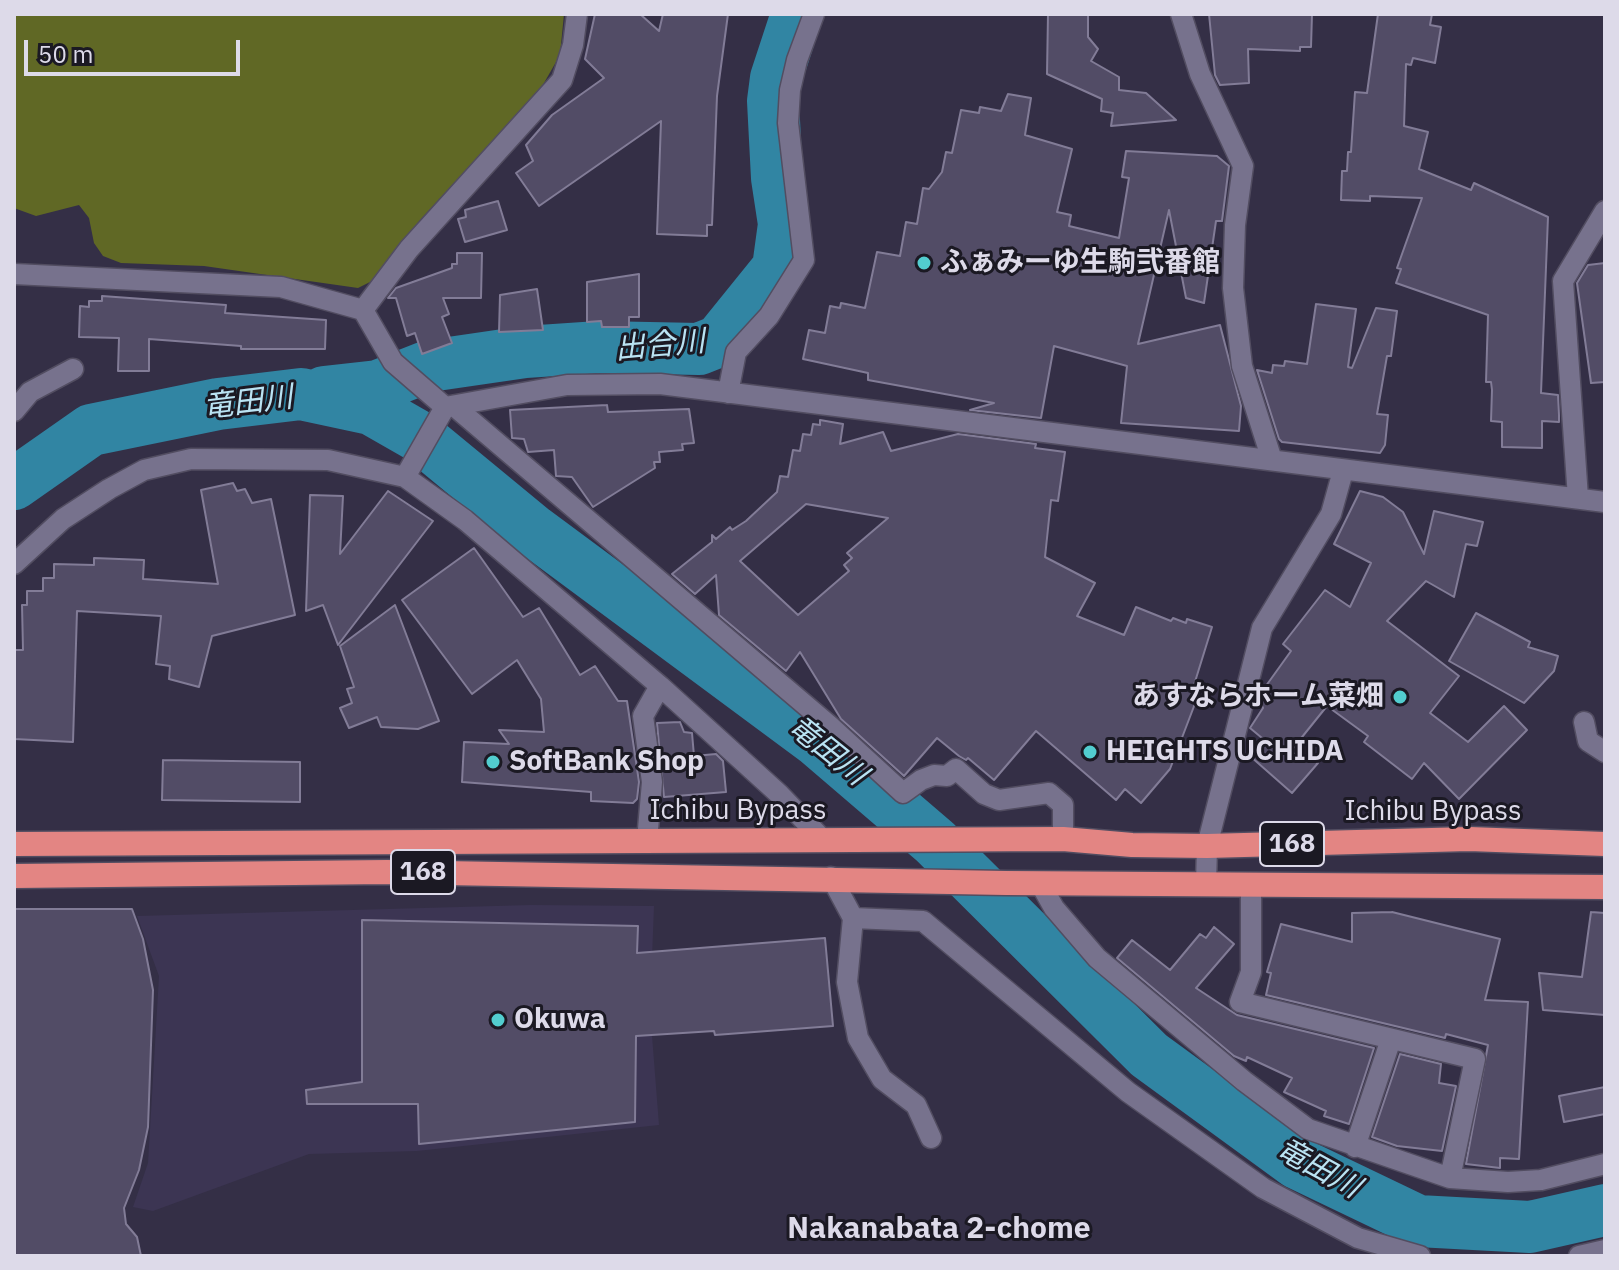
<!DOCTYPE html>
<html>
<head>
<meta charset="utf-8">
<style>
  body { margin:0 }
  #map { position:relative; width:1619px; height:1270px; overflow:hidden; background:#342f46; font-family:"IBM Plex Sans",sans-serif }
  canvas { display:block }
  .frame { position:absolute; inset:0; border:16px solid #dddae9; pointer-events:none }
  .scale { position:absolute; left:24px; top:40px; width:216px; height:36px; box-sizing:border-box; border:4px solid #dddae9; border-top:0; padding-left:10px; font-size:24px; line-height:28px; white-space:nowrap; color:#dddae9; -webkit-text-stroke:6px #1b1923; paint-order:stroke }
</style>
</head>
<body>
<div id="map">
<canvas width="1619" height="1270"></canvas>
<div class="frame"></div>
<div class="scale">50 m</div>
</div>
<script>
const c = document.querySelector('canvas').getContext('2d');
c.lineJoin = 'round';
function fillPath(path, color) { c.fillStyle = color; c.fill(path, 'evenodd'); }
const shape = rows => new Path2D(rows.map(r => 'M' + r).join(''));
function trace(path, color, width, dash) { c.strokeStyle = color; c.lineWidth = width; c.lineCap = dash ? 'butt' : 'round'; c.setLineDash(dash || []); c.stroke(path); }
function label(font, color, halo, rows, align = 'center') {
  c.font = font + ' "IBM Plex Sans","Noto Sans JP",sans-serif'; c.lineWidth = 6; c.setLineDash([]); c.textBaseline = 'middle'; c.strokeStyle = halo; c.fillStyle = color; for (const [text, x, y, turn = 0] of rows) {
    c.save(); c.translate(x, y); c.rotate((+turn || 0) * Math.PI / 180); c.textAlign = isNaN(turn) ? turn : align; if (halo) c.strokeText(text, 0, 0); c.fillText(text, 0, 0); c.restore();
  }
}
fillPath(shape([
  [531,905,654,906,650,1010,659,1125,417,1151,309,1154,153,1211,133,1207,148,1163,159,976,137,916]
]), '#3c3553');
fillPath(shape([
  [14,14,564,14,560,55,540,90,421,219,372,281,358,288,204,266,121,263,103,256,94,243,89,218,79,205,36,216,14,208]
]), '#606825');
trace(shape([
  [324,392,378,386,429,366,525,352,599,347,699,349,719,341,778,268,784,224,777,178,773,101,776,78,797,14],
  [14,484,91,430,218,404,301,394,371,409,420,437,534,531,816,740,935,842,1149,1055,1297,1163,1418,1221,1530,1227,1605,1210]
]), '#3185a3', 52);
const building = shape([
  [595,14,640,14,659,31,663,14,728,14,717,96,712,225,707,225,707,236,657,234,661,121,539,206,516,173,533,161,526,145,552,115,604,78,585,59,595,14],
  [1048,14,1088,14,1088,37,1098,49,1091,61,1119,77,1119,90,1146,93,1176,120,1111,126,1113,113,1101,111,1102,99,1047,74,1048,14],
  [1209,14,1312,14,1311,47,1300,47,1300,51,1248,49,1249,83,1220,85,1215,75,1209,14],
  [1378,14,1432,14,1430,25,1441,27,1435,63,1413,58,1411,65,1406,64,1404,126,1428,132,1419,169,1471,190,1474,183,1548,217,1541,393,1558,395,1559,415,1559,422,1542,421,1542,448,1502,447,1502,422,1491,421,1492,390,1491,382,1486,382,1488,315,1396,283,1401,269,1397,268,1422,198,1370,196,1370,201,1341,200,1342,171,1347,171,1348,152,1351,152,1355,92,1367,93,1378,14],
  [1008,94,1031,98,1025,135,1072,149,1057,212,1071,215,1069,226,1119,238,1129,178,1122,177,1126,151,1217,156,1229,166,1222,221,1216,221,1204,303,1186,298,1169,210,1138,344,1220,325,1241,406,1239,431,1121,423,1127,366,1054,346,1041,418,970,410,994,403,868,380,868,373,803,359,809,330,825,333,830,306,840,308,841,303,865,308,877,252,900,256,906,222,917,224,923,188,929,189,942,172,946,152,952,153,961,110,979,113,980,107,1001,111,1008,94],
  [498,201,507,230,465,242,458,219,466,217,465,210,498,201],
  [457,253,482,253,481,298,443,298,449,314,442,317,452,343,422,354,415,333,407,336,396,298,388,298,396,288,452,268,452,264,457,264,457,253],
  [1605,263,1605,382,1591,383,1577,283,1588,265,1605,263],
  [639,274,639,317,629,317,629,327,602,327,601,321,587,322,587,282,639,274],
  [537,289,543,330,499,332,500,295,537,289],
  [102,296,226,305,225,313,326,320,325,349,241,349,241,346,149,339,149,371,118,371,119,338,79,337,80,306,89,307,89,301,102,301,102,296],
  [1316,304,1356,309,1348,367,1352,368,1376,308,1397,311,1391,356,1387,356,1377,414,1388,415,1385,445,1380,453,1282,442,1279,439,1257,370,1272,373,1273,365,1284,366,1285,361,1307,364,1316,304],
  [607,405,608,412,689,409,694,443,682,444,683,450,659,452,660,462,654,462,655,468,593,507,572,477,556,476,554,450,528,452,524,439,512,438,510,410,607,405],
  [820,420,843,424,840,444,883,432,891,451,958,434,1036,444,1035,448,1065,452,1058,501,1051,500,1045,557,1095,583,1077,616,1124,635,1136,607,1171,621,1173,618,1186,623,1187,619,1212,627,1194,685,1201,688,1170,769,1141,803,1125,789,1116,800,1036,731,994,780,968,758,966,760,959,756,937,738,904,776,841,719,800,652,786,671,719,615,716,575,695,594,672,574,712,542,712,535,716,539,730,527,732,530,746,521,777,492,780,476,788,477,793,450,800,451,803,434,811,435,813,424,820,425,820,420],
  [806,504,888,518,847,553,852,558,844,565,849,571,798,615,740,561,806,504],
  [233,483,237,491,245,489,252,503,271,499,295,615,212,636,199,687,169,679,170,666,156,664,161,616,77,611,73,742,14,739,14,650,23,650,22,605,27,605,27,591,43,591,43,578,54,578,54,564,94,565,94,558,144,560,143,579,218,584,201,490,233,483],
  [388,491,433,521,338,645,323,605,306,611,310,495,343,496,340,554,388,491],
  [1360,491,1383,497,1403,512,1424,554,1434,511,1483,522,1477,546,1466,544,1454,597,1426,581,1387,621,1459,676,1430,713,1468,742,1504,706,1527,730,1459,799,1424,763,1412,779,1364,742,1368,736,1327,706,1290,752,1318,763,1292,793,1250,756,1262,738,1250,728,1263,708,1258,697,1291,651,1283,644,1325,590,1350,607,1371,563,1334,544,1360,491],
  [474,548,523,617,539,608,580,675,595,666,618,701,627,701,639,782,637,799,633,803,591,801,591,792,462,782,464,742,509,744,499,730,544,732,541,699,517,660,472,694,402,600,474,548],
  [395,605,439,721,418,729,381,727,377,717,349,728,340,708,352,703,347,689,354,687,340,646,395,605],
  [1476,613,1530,642,1528,647,1558,656,1554,671,1524,703,1449,661,1476,613],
  [680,722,684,732,692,733,694,756,716,754,723,761,726,792,664,797,657,723,680,722],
  [163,760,300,762,300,802,162,800,163,760],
  [14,909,132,909,143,939,153,990,148,1127,139,1170,124,1208,126,1224,137,1237,141,1256,14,1256,14,909],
  [1392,912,1500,939,1485,1000,1528,1002,1519,1159,1500,1158,1500,1168,1466,1164,1488,1045,1446,1034,1445,1038,1266,995,1271,973,1267,972,1281,924,1352,942,1352,913,1392,912],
  [1591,912,1605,913,1605,1015,1543,1010,1539,973,1582,977,1591,912],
  [362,920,638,926,637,953,825,938,833,1026,715,1035,714,1031,636,1036,635,1122,419,1144,418,1104,307,1104,306,1090,362,1082,362,920],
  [1214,927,1234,944,1196,988,1237,1015,1374,1048,1349,1124,1324,1116,1326,1111,1284,1092,1292,1078,1247,1057,1246,1061,1234,1056,1117,958,1132,940,1170,970,1200,934,1206,938,1214,927],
  [1400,1054,1441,1064,1439,1083,1456,1086,1442,1151,1397,1146,1372,1137,1400,1054],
  [1605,1087,1605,1114,1564,1122,1559,1096,1605,1087]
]);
fillPath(building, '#524c66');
trace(building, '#827c97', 2);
const minor = shape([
  [1181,14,1200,74,1243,166,1235,225,1233,288,1242,366,1272,460],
  [14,274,281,287,363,310,393,362,445,407,567,385,660,384,1605,502],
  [363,310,409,249,562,80,573,45,577,14],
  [728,393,736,352,769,316,804,260,788,123,790,90,797,60,814,14],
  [454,406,830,726,903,793,921,780,934,775,947,776,956,769,984,794,999,800,1049,793,1063,805,1063,839],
  [14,411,30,392,73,369],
  [405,477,445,407],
  [1578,498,1563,281,1605,211],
  [14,564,63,519,109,489,144,470,191,459,328,460,405,477,465,520,660,686,779,794,824,841],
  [1584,722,1588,741,1605,752],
  [647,841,652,782,643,716,660,686],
  [831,877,853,918,923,921,1128,1092,1263,1188,1358,1238,1420,1256],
  [1040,883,1054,908,1097,958,1244,1081,1308,1129,1450,1178,1508,1182,1541,1180,1605,1164],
  [1206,885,1207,846,1262,628,1331,514,1343,471],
  [1251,886,1251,972,1240,1002,1475,1059,1450,1178],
  [853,918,847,982,858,1038,882,1079,916,1105,931,1138],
  [1355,1147,1391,1039],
  [1579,1256,1605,1250]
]);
const highway = shape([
  [14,844,1063,839,1132,845,1207,846,1469,839,1605,844],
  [14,876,387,872,1006,883,1605,887]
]);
trace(minor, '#524d61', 23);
trace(highway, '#524d61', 27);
trace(minor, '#77728d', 20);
trace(highway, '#e38583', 24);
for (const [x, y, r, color] of [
  [924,263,8,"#52cdcf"],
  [1400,697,8,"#52cdcf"],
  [1090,752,8,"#52cdcf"],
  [493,762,8,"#52cdcf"],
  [498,1020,8,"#52cdcf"]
]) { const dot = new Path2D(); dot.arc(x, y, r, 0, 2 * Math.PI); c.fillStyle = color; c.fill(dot); trace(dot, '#1b1923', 3); }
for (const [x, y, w] of [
  [1292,844,64],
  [423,872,64]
]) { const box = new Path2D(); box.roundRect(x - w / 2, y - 22, w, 44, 6); c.fillStyle = '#1b1923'; c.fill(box); trace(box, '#dddae9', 2); }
label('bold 26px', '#dddae9', null, [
  ["168",1292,844],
  ["168",423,872]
]);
label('bold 28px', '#dddae9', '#1b1923', [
  ["ふぁみーゆ生駒弐番館",940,263],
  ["あすならホーム菜畑",1384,697,"right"],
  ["HEIGHTS UCHIDA",1106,752],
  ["SoftBank Shop",509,762],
  ["Okuwa",514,1020]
], 'left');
label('28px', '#dddae9', '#1b1923', [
  ["Ichibu Bypass",738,811],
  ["Ichibu Bypass",1433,812]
]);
label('italic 30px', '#bae3f3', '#1b1923', [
  ["出合川",660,346,-5],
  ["竜田川",248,403,-7],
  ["竜田川",827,751,39],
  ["竜田川",1318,1169,29]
]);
label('bold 30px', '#dddae9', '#1b1923', [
  ["Nakanabata 2-chome",939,1229]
]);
</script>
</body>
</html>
